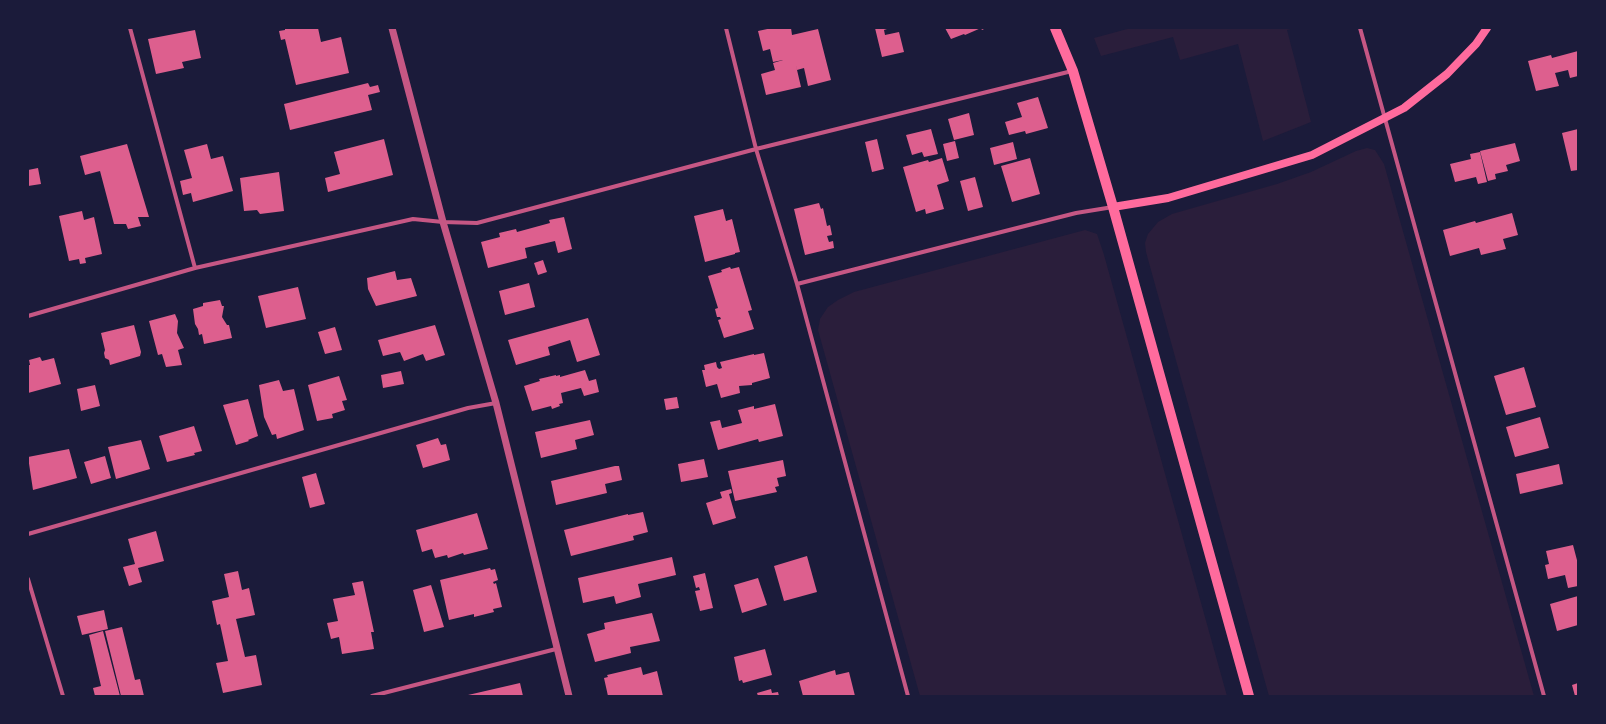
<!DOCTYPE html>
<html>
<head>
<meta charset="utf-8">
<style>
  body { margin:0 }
  #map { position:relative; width:1606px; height:724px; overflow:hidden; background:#1b1b3a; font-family:"Noto Sans",sans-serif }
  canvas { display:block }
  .frame { position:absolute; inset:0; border:29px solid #1b1b3a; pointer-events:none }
</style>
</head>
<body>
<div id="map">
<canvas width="1606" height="724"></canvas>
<div class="frame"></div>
</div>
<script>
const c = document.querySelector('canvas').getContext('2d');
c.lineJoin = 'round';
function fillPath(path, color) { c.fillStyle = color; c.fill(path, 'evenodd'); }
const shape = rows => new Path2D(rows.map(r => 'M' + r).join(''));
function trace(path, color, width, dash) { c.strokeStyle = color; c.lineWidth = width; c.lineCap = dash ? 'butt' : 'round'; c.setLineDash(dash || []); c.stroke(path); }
fillPath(shape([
  [1131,28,1294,28,1287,30,1311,122,1263,141,1238,44,1180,60,1173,37,1101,56,1094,38],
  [1367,148,1375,150,1384,164,1534,696,1269,696,1146,252,1145,243,1148,234,1158,222,1172,214,1277,184,1311,172,1356,151],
  [1085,230,1097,234,1104,255,1227,696,920,696,818,330,820,319,828,307,838,300,854,292]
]), '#2a1e3b');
fillPath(shape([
  [285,28,318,28,321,42,341,37,349,73,296,85,285,39,281,40,279,31,285,30],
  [772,28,791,28,792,35,818,29,831,80,808,86,804,68,797,70,794,57,801,87,766,95,761,74,775,70,773,63,783,60,773,62,770,49,763,51,758,31],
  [875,28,890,28,884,30,885,35,899,32,904,52,882,57],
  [945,28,986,28,982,30,981,28,965,35,964,34,951,39],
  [195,30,201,58,182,62,184,68,156,74,148,39],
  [1578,51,1578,76,1570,78,1568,70,1555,73,1559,86,1536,91,1528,61,1551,55,1552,58],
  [368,83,370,87,378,85,380,92,368,95,372,110,290,130,284,104],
  [1038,97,1048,128,1026,134,1025,131,1009,135,1005,122,1022,117,1017,103],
  [969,113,974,135,954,140,948,119],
  [931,129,938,154,924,157,922,152,912,155,906,135],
  [1578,129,1578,170,1571,171,1562,133],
  [384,139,393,175,328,192,325,178,340,174,334,152],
  [877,139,884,169,872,172,865,142],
  [955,141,959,158,947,161,943,144],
  [1013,142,1017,159,994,165,990,148],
  [1515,143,1520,161,1506,165,1508,171,1495,174,1496,179,1488,181,1480,151],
  [127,144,149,217,138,217,141,226,128,229,126,224,114,224,100,171,85,175,80,156],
  [207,144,211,159,223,156,233,191,193,202,191,193,183,195,180,181,192,178,184,150],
  [1480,152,1487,182,1478,184,1476,177,1455,182,1450,164,1471,159,1470,154],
  [942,158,949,181,937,185,944,209,926,214,925,209,916,212,903,167,928,160,929,162],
  [1030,158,1040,194,1012,202,1001,166],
  [38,168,41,184,28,186,28,170],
  [279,172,284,211,260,214,257,210,244,211,240,178],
  [975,177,983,207,968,211,960,181],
  [819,203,821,209,823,208,827,226,830,225,832,235,827,236,829,242,833,241,834,248,805,255,794,209],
  [723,209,726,221,732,219,740,252,735,253,735,254,705,262,694,216],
  [82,211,84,220,94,217,102,254,85,258,86,263,80,264,79,259,69,261,59,216],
  [1512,213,1518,235,1503,239,1506,249,1481,255,1479,248,1450,256,1443,230,1475,221,1476,223],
  [564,217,572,249,558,253,555,241,525,248,527,258,488,268,481,242,500,237,499,233,516,229,517,232,550,223,549,220],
  [543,260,547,272,538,275,534,263],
  [730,267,731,269,739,267,752,310,748,311,754,329,724,338,718,320,721,319,720,317,717,317,715,309,718,308,708,276,722,272,721,270],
  [395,271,397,280,411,278,417,296,376,306,368,289,367,278],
  [529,283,535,307,505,315,499,291],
  [298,287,306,319,266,328,258,296],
  [220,300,222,306,224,306,222,317,227,325,229,325,232,338,204,344,202,334,199,335,198,329,195,324,193,309,203,306,203,303],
  [175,314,178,321,177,333,184,348,178,350,182,365,166,367,162,354,158,355,149,321],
  [588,318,600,355,577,362,570,340,548,347,550,355,516,365,508,340],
  [134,325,141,352,140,356,110,365,109,360,105,358,104,353,105,350,101,333],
  [435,325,445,355,426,361,423,354,404,361,400,352,383,356,378,340],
  [335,327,342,350,325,354,318,332],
  [764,353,770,378,752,383,752,385,739,386,740,393,721,398,717,384,706,387,702,370,705,370,704,365,716,362,717,367,719,369,722,368,720,362,754,354,754,355],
  [40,357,42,361,54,358,61,384,28,393,28,365,30,365,29,360],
  [1524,367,1536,407,1506,415,1494,376],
  [585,370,589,381,596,379,599,392,584,396,581,388,561,393,563,403,559,404,560,406,552,409,551,406,532,411,524,386,540,381,539,379,556,375,556,376,560,375,560,377],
  [401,371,404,384,383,388,381,375],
  [339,376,347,400,342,401,345,410,332,414,333,418,317,421,308,385],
  [279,380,283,391,294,389,304,430,277,439,276,434,272,435,264,417,259,385],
  [95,385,100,406,81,411,77,389],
  [677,397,679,408,666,410,664,399],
  [248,399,258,436,248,440,249,441,236,445,223,405],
  [775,404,783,436,759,442,758,439,718,450,710,422,720,420,722,428,742,423,738,410,754,406,754,409],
  [1540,417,1549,448,1515,457,1506,427],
  [590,420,594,435,575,440,577,449,541,458,535,432],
  [194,426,202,451,194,453,195,455,167,462,159,436],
  [438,438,441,445,446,444,450,460,423,468,416,445],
  [141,440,150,469,116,479,108,447],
  [69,449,77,478,33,490,28,457],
  [105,456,111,478,91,484,84,462],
  [704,459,708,477,681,482,678,464],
  [783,460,786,476,777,478,779,486,775,487,777,492,735,501,728,471],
  [1559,464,1563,484,1520,494,1516,474],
  [615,466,619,466,622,480,605,484,607,493,556,505,551,481],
  [316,473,325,504,310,508,302,477],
  [731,489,732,493,729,494,736,518,713,525,706,503,722,498,720,492],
  [643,512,648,532,633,536,634,540,571,556,564,530,628,514,628,515],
  [477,513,488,549,464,555,463,553,448,558,447,555,435,558,432,549,422,552,416,530],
  [156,531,164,561,138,568,142,582,129,586,123,567,135,564,128,539],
  [1573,545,1578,564,1578,586,1568,588,1565,575,1548,579,1545,565,1549,564,1546,551],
  [807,556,817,592,784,601,774,566],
  [672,557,676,575,638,584,641,597,616,604,614,596,583,603,578,578],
  [490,568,491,570,495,569,498,580,493,582,494,584,496,583,502,607,493,609,494,612,474,617,474,614,449,620,440,580],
  [238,571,242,590,249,588,255,615,236,619,245,657,256,655,262,685,223,693,216,663,228,661,220,624,217,625,212,601,229,597,224,574],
  [705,573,713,608,700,611,695,591,700,590,699,587,696,588,693,576],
  [758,578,767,605,742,613,734,585],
  [363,581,374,632,371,632,374,649,342,654,339,637,331,639,327,623,338,621,333,599,355,595,352,583],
  [431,585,444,627,424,632,413,590],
  [1578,596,1578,625,1557,631,1550,604],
  [104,610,108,629,82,635,77,616],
  [652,613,660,641,630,647,631,653,595,662,587,634,605,629,604,623],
  [122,627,135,680,140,679,144,696,121,696,105,631],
  [103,631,120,696,95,696,93,688,101,686,89,635],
  [765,649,772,675,743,683,742,680,739,681,734,657],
  [641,667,643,675,657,671,663,696,608,696,604,678,608,677,607,675],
  [835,670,836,675,849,672,855,696,803,696,799,681],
  [520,683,523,696,468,696,468,695],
  [1578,683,1578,696,1575,696,1572,685],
  [771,689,772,693,778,692,779,696,758,696,757,693]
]), '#dd5f8e');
trace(shape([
  [130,28,195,268],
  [726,28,756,149,797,284,908,696],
  [1360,28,1544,696],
  [797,284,1076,213,1113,207],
  [28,316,195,268,413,219,443,222,477,223,756,149,1072,71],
  [28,534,468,408,496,403],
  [28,579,63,696],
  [372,696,556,649]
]), '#c65784', 4);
trace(shape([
  [392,28,443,222,496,403,569,696]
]), '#c65784', 7);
trace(shape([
  [1113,207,1168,198,1312,155,1404,108,1447,74,1476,44,1487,28]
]), '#ff6b9d', 8);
trace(shape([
  [1055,28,1073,71,1113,207,1249,696]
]), '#ff6b9d', 10);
</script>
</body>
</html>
